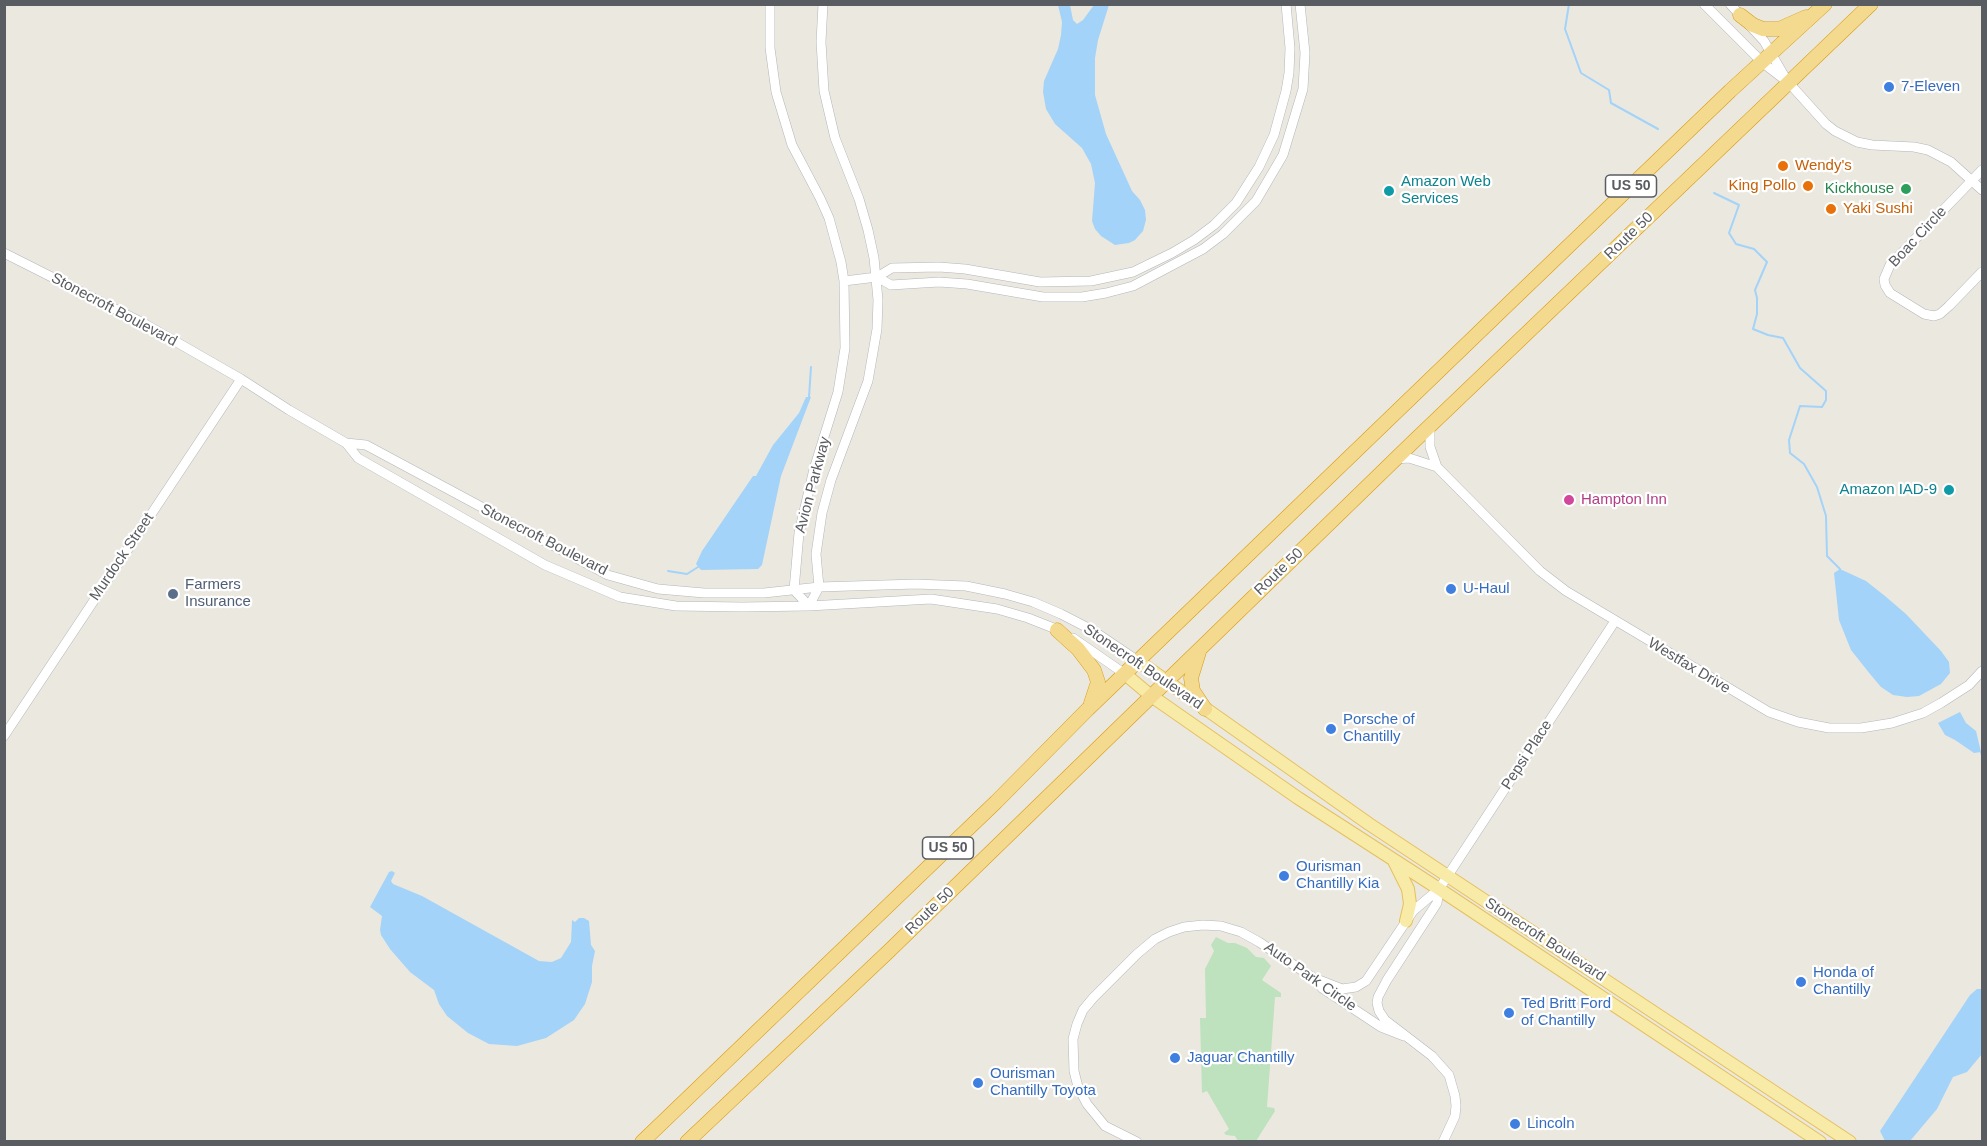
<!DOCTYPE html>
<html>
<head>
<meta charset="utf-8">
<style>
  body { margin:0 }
  #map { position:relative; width:1987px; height:1146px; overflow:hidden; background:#ebe8e0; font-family:Helvetica,sans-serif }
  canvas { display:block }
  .frame { position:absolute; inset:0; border:6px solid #595c60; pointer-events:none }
</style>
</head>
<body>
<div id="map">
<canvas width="1987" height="1146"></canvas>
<div class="frame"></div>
</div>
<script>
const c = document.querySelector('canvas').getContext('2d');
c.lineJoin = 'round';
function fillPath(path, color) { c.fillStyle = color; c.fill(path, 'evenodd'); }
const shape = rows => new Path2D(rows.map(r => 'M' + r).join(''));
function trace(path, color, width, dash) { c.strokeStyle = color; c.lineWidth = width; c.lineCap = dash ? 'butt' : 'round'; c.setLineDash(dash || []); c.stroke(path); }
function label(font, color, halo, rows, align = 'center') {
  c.font = font + ' Helvetica,sans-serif'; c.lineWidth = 4.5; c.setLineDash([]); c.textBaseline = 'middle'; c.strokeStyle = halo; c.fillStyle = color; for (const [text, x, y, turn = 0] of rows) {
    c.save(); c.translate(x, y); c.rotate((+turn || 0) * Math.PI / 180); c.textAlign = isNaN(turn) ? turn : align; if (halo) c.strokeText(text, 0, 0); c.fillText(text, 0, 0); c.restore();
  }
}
fillPath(shape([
  [1216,937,1228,943,1235,943,1247,948,1256,957,1264,958,1271,966,1262,980,1281,993,1281,997,1275,997,1267,1107,1274,1108,1275,1111,1256,1141,1238,1141,1235,1136,1226,1135,1224,1133,1229,1129,1207,1091,1202,1093,1200,1018,1206,1018,1205,969,1214,951,1211,945]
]), '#bee1be');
fillPath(shape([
  [1058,5,1070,5,1073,20,1077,24,1083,20,1094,5,1109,5,1098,40,1095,58,1095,95,1106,134,1132,191,1140,200,1145,210,1146,220,1143,231,1135,240,1129,243,1115,245,1101,236,1095,229,1092,221,1095,183,1091,164,1082,148,1055,124,1046,109,1043,92,1044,81,1058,49,1061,35,1062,22],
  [806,397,811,397,781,476,762,565,758,569,701,570,696,564,702,551,753,476,756,476,773,445,799,413],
  [1840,569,1866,581,1885,596,1906,614,1941,651,1949,662,1950,673,1941,684,1919,696,1907,697,1893,695,1881,687,1870,674,1851,650,1839,620,1834,573],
  [1960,712,1966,723,1976,731,1981,752,1974,753,1955,740,1945,735,1938,723],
  [392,871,395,873,391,881,393,884,422,896,539,961,552,962,561,958,571,942,572,920,575,922,579,918,584,918,589,921,591,945,595,951,592,966,592,982,585,1004,574,1020,546,1038,517,1046,489,1044,468,1033,447,1016,439,1004,434,990,410,972,390,949,381,935,380,930,382,916,370,907,389,872],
  [1977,989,1982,989,1982,1054,1967,1072,1953,1077,1937,1109,1910,1141,1885,1141,1880,1131,1970,995]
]), '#a3d3f8');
trace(shape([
  [1569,4,1565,29,1581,73,1609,90,1611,103,1658,129],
  [1714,193,1739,205,1729,233,1736,244,1754,249,1767,262,1755,290,1757,298,1757,314,1753,329,1768,335,1783,338,1800,368,1826,391,1826,400,1822,407,1800,406,1789,440,1790,453,1804,464,1817,487,1826,516,1827,556,1840,569],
  [809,397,811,367],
  [668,571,687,574,698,567],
  [1981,752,1982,755]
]), '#a3d3f8', 2);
const minor = shape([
  [770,4,770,48,776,92,792,145,820,198,829,218,841,262,844,281,845,348,838,392,814,469,799,533,794,590,809,606],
  [1704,4,1763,63,1789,83,1826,124,1835,131,1857,142,1872,145,1914,147,1928,150,1951,162,1982,190],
  [1730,4,1764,41,1786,79],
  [1982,170,1890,265,1884,279,1885,285,1890,293,1924,314,1934,316,1940,314,1949,306,1982,272],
  [4,253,145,324,241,379,289,410,346,443,366,445,608,575,658,589,704,593,764,593,819,587,916,584,966,586,1005,594,1033,602,1061,614,1092,630,1138,661],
  [877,277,891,285,939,282,967,284,1043,297,1082,297,1106,293,1133,286,1203,249,1223,234,1256,201,1283,155,1303,89,1305,53,1300,4],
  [844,281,877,277,892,268,939,267,965,269,1040,282,1091,281,1133,272,1172,253,1194,240,1214,225,1236,203,1259,167,1274,135,1286,91,1289,73,1290,48,1286,4],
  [1430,426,1430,447,1437,467,1540,571,1566,591,1769,712,1798,722,1829,728,1861,728,1892,723,1923,713,1941,703,1969,685,1982,671],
  [346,443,358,458,545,565,620,597,676,606,742,607,809,606,931,599,997,609,1028,618,1061,631],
  [1396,459,1409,458,1437,467],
  [809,606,819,587,816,554,822,513,831,480,868,381,877,329,878,300,874,258,868,230,859,199,835,138,824,91,821,42,823,4],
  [1073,638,1125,674],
  [4,736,241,379],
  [1439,889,1437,903,1387,980,1378,997,1377,1003,1379,1011,1385,1020,1432,1056,1449,1075,1455,1096,1456,1106,1455,1116,1443,1142],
  [1319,980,1342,989,1356,987,1366,981,1413,911,1439,889,1615,621],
  [1137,1142,1105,1126,1087,1104,1078,1087,1074,1071,1073,1039,1077,1024,1083,1010,1093,998,1137,954,1155,939,1169,932,1184,927,1203,925,1221,926,1241,932,1259,942,1315,979,1322,988,1381,1027,1404,1036]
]);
const major = shape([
  [1138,661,1369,824,1850,1142],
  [1125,674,1150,695,1298,798,1439,889,1820,1142],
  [1394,861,1408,889,1410,904,1406,921]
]);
const highway = shape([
  [1740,15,1753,25,1763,29,1779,29,1806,17],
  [1057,630,1078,649,1094,670,1098,682,1091,703],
  [1199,652,1191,678,1193,691,1205,709],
  [642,1142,996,802,1088,709,1501,311,1730,91,1825,4],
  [687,1142,889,951,1412,443,1871,4]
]);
trace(minor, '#b3b6ba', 10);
trace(major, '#e5c05e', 14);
trace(highway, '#d99b11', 15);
trace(minor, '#fff', 9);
trace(major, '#f8eba8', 12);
trace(highway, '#f4da8e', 14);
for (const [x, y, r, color] of [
  [1889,87,6,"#3f7fe0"],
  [1783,166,6,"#e8710a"],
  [1808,186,6,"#e8710a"],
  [1906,189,6,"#2e9e5b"],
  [1389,191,6,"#0f9aa8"],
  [1831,209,6,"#e8710a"],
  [1949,490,6,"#0f9aa8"],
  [1569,500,6,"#d1479c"],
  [1451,589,6,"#3f7fe0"],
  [173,594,6,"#5c6f8a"],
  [1331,729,6,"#3f7fe0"],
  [1284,876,6,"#3f7fe0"],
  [1801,982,6,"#3f7fe0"],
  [1509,1013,6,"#3f7fe0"],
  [1175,1058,6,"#3f7fe0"],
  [978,1083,6,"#3f7fe0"],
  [1515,1124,6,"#3f7fe0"]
]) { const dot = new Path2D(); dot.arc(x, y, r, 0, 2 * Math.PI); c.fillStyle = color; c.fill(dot); trace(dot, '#fff', 2); }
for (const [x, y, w] of [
  [1631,186,51],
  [948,848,51]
]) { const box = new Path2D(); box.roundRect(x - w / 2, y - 11, w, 22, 4.5); c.fillStyle = '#fff'; c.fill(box); trace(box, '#595c60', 1.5); }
label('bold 14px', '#595c60', null, [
  ["US 50",1631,186],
  ["US 50",948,848]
]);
label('15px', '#366cbe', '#fff', [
  ["7-Eleven",1901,87],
  ["U-Haul",1463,589],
  ["Porsche of",1343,720],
  ["Chantilly",1343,737],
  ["Ourisman",1296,867],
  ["Chantilly Kia",1296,884],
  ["Honda of",1813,973],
  ["Chantilly",1813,990],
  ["Ted Britt Ford",1521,1004],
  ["of Chantilly",1521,1021],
  ["Jaguar Chantilly",1187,1058],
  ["Ourisman",990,1074],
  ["Chantilly Toyota",990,1091],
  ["Lincoln",1527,1124]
], 'left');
label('15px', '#c56008', '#fff', [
  ["Wendy's",1795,166],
  ["King Pollo",1796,186,"right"],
  ["Yaki Sushi",1843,209]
], 'left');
label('15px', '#0d838f', '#fff', [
  ["Amazon Web",1401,182],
  ["Services",1401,199],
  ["Amazon IAD-9",1937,490,"right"]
], 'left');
label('15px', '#27864d', '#fff', [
  ["Kickhouse",1894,189]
], 'right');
label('15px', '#595c60', '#fff', [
  ["Route 50",1629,236,-44],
  ["Boac Circle",1918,237,-47],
  ["Stonecroft Boulevard",114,310,28],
  ["Avion Parkway",813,485,-75],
  ["Stonecroft Boulevard",544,540,27],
  ["Murdock Street",122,557,-56],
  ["Route 50",1279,572,-44],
  ["Westfax Drive",1689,666,31],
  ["Stonecroft Boulevard",1143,667,34],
  ["Pepsi Place",1527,755,-57],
  ["Route 50",930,911,-44],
  ["Stonecroft Boulevard",1545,940,33],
  ["Auto Park Circle",1310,977,35]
]);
label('15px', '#b23c85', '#fff', [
  ["Hampton Inn",1581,500]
], 'left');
label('15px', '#4e5e75', '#fff', [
  ["Farmers",185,585],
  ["Insurance",185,602]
], 'left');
</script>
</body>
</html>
